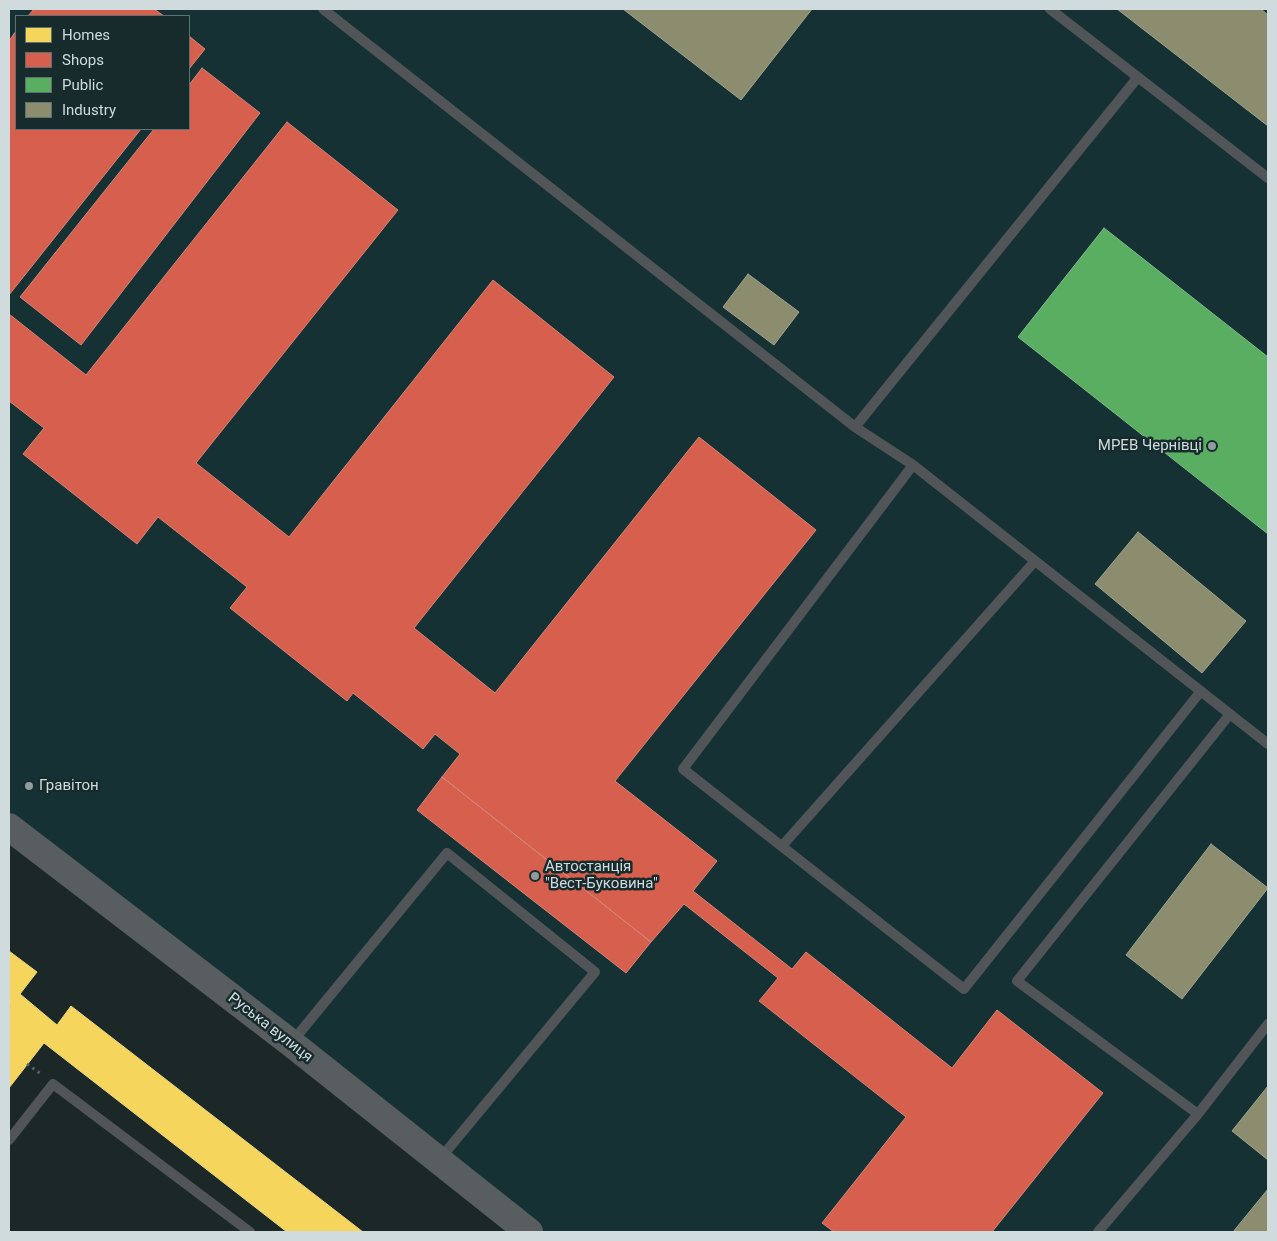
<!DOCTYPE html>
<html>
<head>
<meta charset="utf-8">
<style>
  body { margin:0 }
  #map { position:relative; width:1277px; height:1241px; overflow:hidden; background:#1c2728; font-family:Roboto,sans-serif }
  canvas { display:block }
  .frame { position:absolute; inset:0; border:10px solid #cfdbdc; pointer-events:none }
  .legend { position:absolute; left:15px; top:15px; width:175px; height:115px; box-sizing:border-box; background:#172b2d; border:1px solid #617173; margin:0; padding:6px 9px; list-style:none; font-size:15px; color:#cfdbdc }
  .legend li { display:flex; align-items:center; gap:10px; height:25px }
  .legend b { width:25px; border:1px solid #617173 }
</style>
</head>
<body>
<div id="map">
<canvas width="1277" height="1241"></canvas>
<div class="frame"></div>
<ul class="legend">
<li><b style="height:14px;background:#f6d55c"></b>Homes</li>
<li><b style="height:14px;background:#d6604d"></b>Shops</li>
<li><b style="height:14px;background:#5aae61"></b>Public</li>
<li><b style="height:14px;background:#8c8c6e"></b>Industry</li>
</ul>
</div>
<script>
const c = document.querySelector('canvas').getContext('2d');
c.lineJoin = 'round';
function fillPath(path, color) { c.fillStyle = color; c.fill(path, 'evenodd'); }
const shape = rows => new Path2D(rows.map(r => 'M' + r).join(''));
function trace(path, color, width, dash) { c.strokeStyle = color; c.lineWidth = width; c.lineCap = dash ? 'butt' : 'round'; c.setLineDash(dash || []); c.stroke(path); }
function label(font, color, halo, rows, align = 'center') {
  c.font = font + ' Roboto,sans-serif'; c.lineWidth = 5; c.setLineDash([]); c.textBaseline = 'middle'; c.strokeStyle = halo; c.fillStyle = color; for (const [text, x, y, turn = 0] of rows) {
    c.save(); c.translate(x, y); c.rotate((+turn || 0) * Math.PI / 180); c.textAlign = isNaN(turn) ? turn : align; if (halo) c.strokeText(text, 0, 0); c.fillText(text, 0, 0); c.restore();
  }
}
fillPath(shape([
  [9,9,1268,9,1268,1232,522,1232,9,826],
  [16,16,189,16,189,129,16,129]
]), '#163134');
const homes = shape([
  [9,951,37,972,20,994,57,1025,71,1006,363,1232,287,1232,44,1043,9,1088,9,1009,11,1006,9,1004,9,951]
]);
fillPath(homes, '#f6d55c');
trace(homes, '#ead782', 1);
const shops = shape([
  [34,9,154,9,164,16,28,16,34,9],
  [16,31,16,129,141,129,9,295,9,41,16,31],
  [189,36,205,49,189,69,189,36],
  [202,68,260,113,81,345,20,297,154,129,189,129,189,85,202,68],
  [287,122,398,210,196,463,289,537,493,280,614,377,414,628,495,693,699,437,816,530,615,781,717,861,693,891,792,969,806,952,952,1068,997,1010,1103,1093,992,1232,834,1232,822,1223,906,1117,759,1001,778,978,684,904,651,942,442,777,460,754,435,734,423,749,353,693,347,701,230,608,247,587,158,517,137,544,23,454,44,428,9,401,9,314,86,375,287,122],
  [442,777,651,942,626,973,417,810,442,777]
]);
fillPath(shops, '#d6604d');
trace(shops, '#d48578', 1);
const public = shape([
  [1104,228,1268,357,1268,534,1018,337,1104,228]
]);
fillPath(public, '#5aae61');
trace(public, '#7dbc86', 1);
const industry = shape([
  [623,9,812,9,741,100,623,9],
  [1117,9,1261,9,1268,15,1268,126,1117,9],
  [748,274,799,312,774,345,723,307,748,274],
  [1138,532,1246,621,1202,673,1095,584,1138,532],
  [1211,844,1268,888,1182,999,1126,955,1211,844],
  [1268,1086,1268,1160,1232,1131,1268,1086],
  [1268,1189,1268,1232,1233,1232,1268,1189]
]);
fillPath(industry, '#8c8c6e');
trace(industry, '#a0a48f', 1);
trace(shape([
  [27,1064,41,1074]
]), '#5b5f60', 3, [2.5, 4]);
trace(shape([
  [323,9,855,427],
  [1050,9,1268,178],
  [1138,77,855,427,913,465,1268,744],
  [913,465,683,769,964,989,1201,691],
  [782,846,1035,561],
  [292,1042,447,853,595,972,439,1160],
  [1198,1114,1017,981,1230,714],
  [9,1140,53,1084,250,1232],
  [1098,1232,1198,1114,1268,1024]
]), '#525557', 10);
trace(shape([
  [9,827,291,1043,529,1232]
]), '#585d5f', 28);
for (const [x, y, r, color] of [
  [1212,446,5,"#909c9d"],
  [29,786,5,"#909c9d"],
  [535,876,5,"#909c9d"]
]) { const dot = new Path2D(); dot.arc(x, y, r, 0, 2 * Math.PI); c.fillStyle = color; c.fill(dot); trace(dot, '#172b2d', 2); }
label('15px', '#cfdbdc', '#172b2d', [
  ["МРЕВ Чернівці",1202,446,"right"],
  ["Гравітон",39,786],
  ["Автостанція",545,867],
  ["\"Вест-Буковина\"",545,884]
], 'left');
label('15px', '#cfdbdc', '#172b2d', [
  ["Руська вулиця",270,1028,38]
]);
</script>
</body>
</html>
